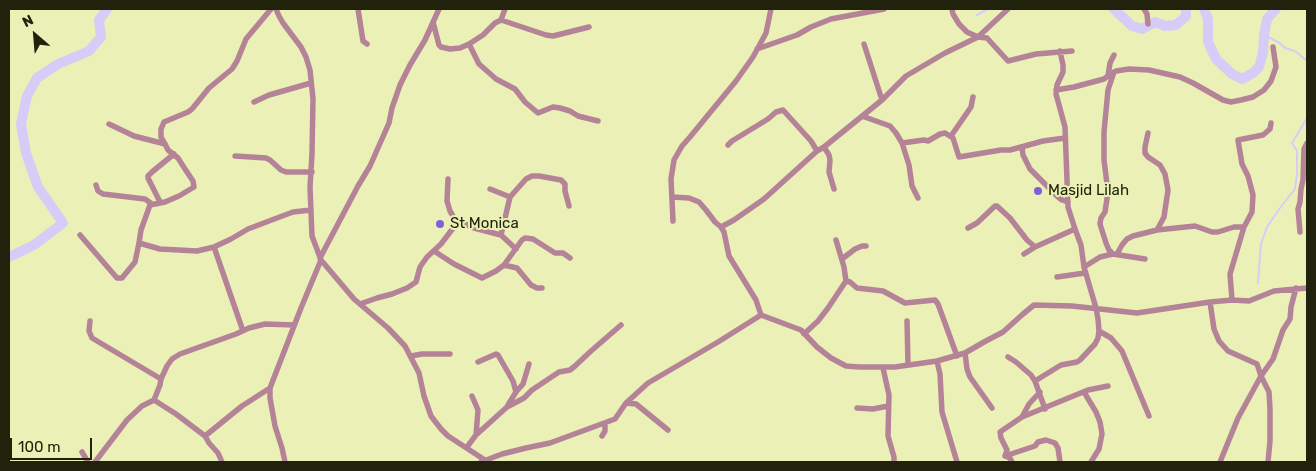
<!DOCTYPE html>
<html>
<head>
<meta charset="utf-8">
<style>
  body { margin:0 }
  #map { position:relative; width:1316px; height:471px; overflow:hidden; background:#ebf1b6; font-family:Rubik,sans-serif }
  canvas { display:block }
  .frame { position:absolute; inset:0; border:10px solid #20220b; pointer-events:none }
  .north { position:absolute; left:10px; top:10px; width:50px; height:50px; -webkit-text-stroke:4px #ebf1b6; paint-order:stroke; rotate:333deg; font-size:14px; font-weight:700; line-height:20px; text-align:center; color:#20220b }
  .north::after { content:''; display:block; margin:auto; width:18px; height:22px; background:#20220b; clip-path:polygon(50% 0,100% 100%,50% 72%,0 100%) }
  .scale { position:absolute; left:10px; top:438px; width:82px; height:22px; box-sizing:border-box; border:2px solid #20220b; border-top:0; padding-left:6px; font-size:15px; line-height:18px; white-space:nowrap; color:#20220b; -webkit-text-stroke:4px #ebf1b6; paint-order:stroke }
</style>
</head>
<body>
<div id="map">
<canvas width="1316" height="471"></canvas>
<div class="frame"></div>
<div class="north">N</div>
<div class="scale">100 m</div>
</div>
<script>
const c = document.querySelector('canvas').getContext('2d');
c.lineJoin = 'round';
const shape = rows => new Path2D(rows.map(r => 'M' + r).join(''));
function trace(path, color, width, dash) { c.strokeStyle = color; c.lineWidth = width; c.lineCap = dash ? 'butt' : 'round'; c.setLineDash(dash || []); c.stroke(path); }
function label(font, color, halo, rows, align = 'center') {
  c.font = font + ' Rubik,sans-serif'; c.lineWidth = 4; c.setLineDash([]); c.textBaseline = 'middle'; c.strokeStyle = halo; c.fillStyle = color; for (const [text, x, y, turn = 0] of rows) {
    c.save(); c.translate(x, y); c.rotate((+turn || 0) * Math.PI / 180); c.textAlign = isNaN(turn) ? turn : align; if (halo) c.strokeText(text, 0, 0); c.fillText(text, 0, 0); c.restore();
  }
}
trace(shape([
  [977,15,988,9],
  [1264,35,1278,42,1285,48,1295,51,1307,61],
  [1258,283,1261,244,1267,227,1280,208,1295,189,1297,174,1297,151,1292,143,1307,118]
]), '#d5cdf8', 2);
trace(shape([
  [1114,9,1132,26,1142,29,1155,22,1165,26,1176,25,1186,16,1186,9],
  [1204,9,1208,19,1208,42,1216,59,1232,74,1242,79,1253,73,1259,67,1263,53,1264,35,1267,19,1276,9],
  [9,257,34,245,63,223,38,187,26,153,21,124,27,96,37,78,58,64,89,51,101,37,99,20,107,9]
]), '#d5cdf8', 10);
trace(shape([
  [271,9,246,39,237,61,232,69,209,88,192,109,188,112,164,122,161,129,161,137,165,144,168,150,178,158,185,169,193,181,194,187,179,196,165,202,150,205,141,230,139,243,160,249,197,251,214,247,231,239,248,229,269,221,293,212,311,210],
  [276,9,279,16,283,23,301,47,306,57,310,70,313,99,312,154,310,187,312,236,321,260,354,299,388,328,405,346,419,373,424,396,431,416,441,429,448,436,488,462],
  [358,9,363,41,367,44],
  [952,9,953,14,959,24,967,32,978,37,987,38,1008,61,1036,54,1072,51],
  [1144,9,1147,14,1148,24],
  [501,20,505,9],
  [433,22,439,45,441,47,450,49,460,48,469,44,483,35,495,23,501,20,546,35,553,36,589,27],
  [469,44,479,64,496,79,515,89,525,102,538,113,553,107,560,108,570,111,578,116,598,121],
  [864,44,882,100],
  [757,49,797,35,811,27,831,19,884,9],
  [1108,76,1116,71,1129,69,1149,70,1180,77,1193,83,1223,100,1231,102,1241,100,1253,97,1264,90,1271,81,1276,67,1273,47],
  [1056,90,1074,87,1104,79,1108,76,1110,63,1114,55],
  [254,102,269,95,311,83],
  [862,116,890,126,896,133,902,143,909,165,912,186,918,198],
  [109,124,134,136,165,144],
  [951,136,971,107,973,97],
  [902,143,924,140,928,141,940,134,945,133,953,138,959,157,1001,150,1010,150,1043,141,1065,138],
  [728,145,732,141,768,119,776,112,783,110,811,141,817,151],
  [824,147,829,155,830,160,829,172,834,189],
  [1022,147,1023,155,1030,169,1057,196,1062,200,1068,202],
  [235,156,266,158,270,160,281,170,286,172,312,172],
  [96,185,98,191,103,194,145,199,152,204],
  [490,189,510,197],
  [672,197,689,198,699,202,706,210,715,222,721,227,724,232,729,256,756,300,761,315],
  [160,202,148,178,148,176,152,172,174,154],
  [673,221,671,179,674,160,682,146,690,137,736,81,753,57,766,33,771,9],
  [457,223,463,223,474,228,501,235],
  [721,227,734,220,764,199,817,151,824,147,882,100,906,76,945,53,978,37,1008,9],
  [968,228,977,223,995,206,997,206,1010,218,1027,240,1035,247],
  [1157,230,1195,226,1212,232,1218,232,1234,227,1244,227],
  [1300,232,1298,209,1300,202,1301,189,1303,180,1304,149,1307,143],
  [80,235,117,278,122,278,135,262,139,243],
  [836,240,844,267,846,281,850,282,857,288,883,291,905,303,935,300,938,304,957,356],
  [214,247,243,331],
  [516,249,501,235,510,197,526,179,532,176,539,176,561,180,565,184,565,191,569,206],
  [434,251,454,264,482,278,496,271,504,265,522,240,525,238,533,239,555,253,563,253,570,258],
  [1024,254,1035,247,1075,229],
  [1113,254,1109,250,1106,243,1100,224,1101,218,1105,212,1108,192,1104,160,1104,132,1108,90,1114,72],
  [1117,254,1122,245,1127,239,1133,236,1157,230,1164,217,1168,190,1165,174,1160,165,1148,157,1145,153,1145,147,1148,133],
  [320,258,358,186,370,166,389,123,392,108,400,85,410,65,425,40,439,9],
  [842,259,855,249,862,246,866,246],
  [504,265,517,268,531,285,537,288,542,288],
  [1084,267,1100,257,1113,254,1145,259],
  [1057,277,1085,273],
  [1232,300,1230,274,1244,227,1252,212,1253,195,1248,176,1242,164,1238,140,1263,135,1270,129,1271,123],
  [1210,302,1214,329,1219,341,1228,351,1257,364,1261,376,1238,418,1220,462],
  [360,304,377,298,392,294,407,288,416,282,420,267,427,257,441,244,457,223,450,211,447,201,448,179],
  [90,321,89,331,92,338,161,379],
  [907,321,908,365],
  [1099,331,1111,338,1122,351,1149,416],
  [804,334,818,321,828,308,846,281],
  [965,353,967,369,970,377,992,408],
  [411,356,422,354,450,354],
  [1008,357,1016,362,1031,375,1035,381,1045,409],
  [937,361,940,374,942,412,957,462],
  [478,362,496,354,498,355,513,381,516,392],
  [883,368,889,395,888,436,894,457,894,462],
  [1035,381,1061,365,1077,362,1080,360,1095,344,1098,338,1099,331,1098,319,1096,308,1084,267,1081,245,1075,229,1068,207,1065,127,1056,94,1057,85,1063,72,1063,65,1060,51],
  [1084,392,1096,412,1100,422,1102,434,1099,449,1091,462],
  [472,396,478,410,476,435],
  [626,403,636,404,668,430],
  [508,405,516,392,523,384,529,364],
  [857,408,873,409,888,406],
  [1022,417,1029,404,1040,392],
  [205,436,242,406,270,388],
  [602,436,605,431,605,423],
  [467,447,476,435,507,407,524,398,532,390,559,372,570,370,575,366,591,351,621,325],
  [82,452,88,462],
  [1005,456,1035,446,1038,442,1046,440,1055,443,1058,448,1060,462],
  [95,462,127,420,142,406,154,400],
  [222,462,218,453,209,443,205,436,176,414,154,400,160,385,161,379,167,366,172,359,180,354,236,334,249,328,265,324,294,325],
  [285,462,282,448,275,426,270,398,270,388,301,308,321,260],
  [481,462,502,454,526,448,550,443,615,419,626,403,648,383,718,342,761,315,801,330,817,347,831,358,846,366,859,367,895,367,937,361,965,353,984,342,1003,332,1023,314,1034,305,1072,306,1137,313,1210,302,1232,300,1249,301,1274,291,1307,288],
  [1012,462,1010,458,1005,456,1007,450,1001,438,1000,432,1022,417,1088,390,1108,386],
  [1268,462,1270,441,1270,409,1269,392,1261,376,1273,359,1283,330,1290,319,1291,307,1296,288]
]), '#b58397', 5.5);
for (const [x, y, r, color] of [
  [1038,191,5,"#825fd9"],
  [440,224,5,"#825fd9"]
]) { const dot = new Path2D(); dot.arc(x, y, r, 0, 2 * Math.PI); c.fillStyle = color; c.fill(dot); trace(dot, '#ebf1b6', 2); }
label('15px', '#20220b', '#ebf1b6', [
  ["Masjid Lilah",1048,191],
  ["St Monica",450,224]
], 'left');
</script>
</body>
</html>
